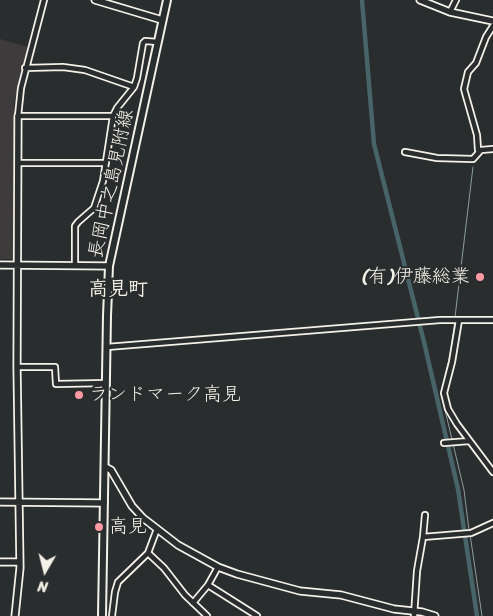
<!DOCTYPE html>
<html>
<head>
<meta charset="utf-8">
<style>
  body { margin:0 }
  #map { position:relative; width:493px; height:616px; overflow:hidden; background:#2a2d2e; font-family:Sriracha,sans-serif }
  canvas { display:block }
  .north { position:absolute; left:20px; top:546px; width:50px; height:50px; -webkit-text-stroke:4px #2a2d2e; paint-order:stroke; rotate:188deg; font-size:14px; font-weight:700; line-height:20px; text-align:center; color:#f4f1e8 }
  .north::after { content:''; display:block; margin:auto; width:18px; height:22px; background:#f4f1e8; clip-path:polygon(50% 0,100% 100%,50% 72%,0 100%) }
</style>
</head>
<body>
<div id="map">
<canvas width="493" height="616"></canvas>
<div class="north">N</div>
</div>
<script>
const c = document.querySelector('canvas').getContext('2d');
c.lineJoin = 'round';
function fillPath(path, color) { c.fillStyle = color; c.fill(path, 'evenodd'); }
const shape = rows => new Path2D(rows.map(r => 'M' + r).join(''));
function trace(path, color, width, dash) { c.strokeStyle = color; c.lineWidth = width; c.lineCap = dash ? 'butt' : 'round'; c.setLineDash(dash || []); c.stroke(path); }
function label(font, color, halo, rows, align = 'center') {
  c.font = font + ' Sriracha,"Klee One",sans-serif'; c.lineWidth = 4.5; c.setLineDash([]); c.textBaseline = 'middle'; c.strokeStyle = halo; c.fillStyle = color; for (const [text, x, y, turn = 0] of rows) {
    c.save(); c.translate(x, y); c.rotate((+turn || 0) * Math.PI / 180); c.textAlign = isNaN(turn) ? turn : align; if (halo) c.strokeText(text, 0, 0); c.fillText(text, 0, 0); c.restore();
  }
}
fillPath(shape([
  [0,39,28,47,14,103,13,259,0,259]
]), '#3e3b3c');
trace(shape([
  [455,317,473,167],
  [455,321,450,355,441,393,464,490,469,530],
  [470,534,482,616]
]), '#8c9d9c', 1);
trace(shape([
  [362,0,374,144,424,342,458,489,477,616]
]), '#476569', 4.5);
const minor = shape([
  [44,0,21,88,18,116,113,116],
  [450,12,456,0],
  [25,68,63,67,85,70,134,87],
  [405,152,437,158,473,159,481,150,493,149],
  [479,152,478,150,477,135,464,89,468,72,476,63,486,37,493,26],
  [18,163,106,163],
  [75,265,75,226,78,222,94,208,103,181,113,116,117,108,134,87,137,78,143,43,145,41,158,42],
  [459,320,452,362,444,393,448,409,457,424,493,472],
  [107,347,440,320,493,320],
  [17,367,55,367,56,384,106,383],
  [444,443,469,441],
  [423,537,425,515],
  [148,553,164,568,185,595,207,616],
  [208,585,257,616],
  [193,603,208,585,218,567],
  [112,616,115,592,118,582,148,553,157,529],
  [414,616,417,571,423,537,471,533,493,523]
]);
const tertiary = shape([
  [95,0,162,20],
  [420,0,450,12,493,21],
  [0,265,109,266],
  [105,467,111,470,132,506,143,518,178,545,218,567,237,574,300,591,341,595,394,609,422,612,435,616],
  [0,502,104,503],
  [0,562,19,562],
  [15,616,20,568,17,367,18,116]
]);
const secondary = shape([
  [102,616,107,316,109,266,167,0]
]);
trace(minor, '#f4f1e8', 8);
trace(tertiary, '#f4f1e8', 9);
trace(secondary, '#f4f1e8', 10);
trace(minor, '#2a2d2e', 4.5);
trace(tertiary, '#2a2d2e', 5.5);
trace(secondary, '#2a2d2e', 6);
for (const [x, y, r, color] of [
  [480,277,5,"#ff9aa2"],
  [79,395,5,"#ff9aa2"],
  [99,527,5,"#ff9aa2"]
]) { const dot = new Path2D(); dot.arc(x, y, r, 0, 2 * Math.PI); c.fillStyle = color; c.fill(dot); trace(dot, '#2a2d2e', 2); }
label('19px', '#f4f1e8', '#2a2d2e', [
  ["長岡中之島見附線",112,184,-78]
]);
label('19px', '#f4f1e8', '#2a2d2e', [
  ["(有)伊藤総業",470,277,"right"],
  ["ランドマーク高見",89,395],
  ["高見",109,527]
], 'left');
label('bold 20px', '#f4f1e8', '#2a2d2e', [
  ["高見町",118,290]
]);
</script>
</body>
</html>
